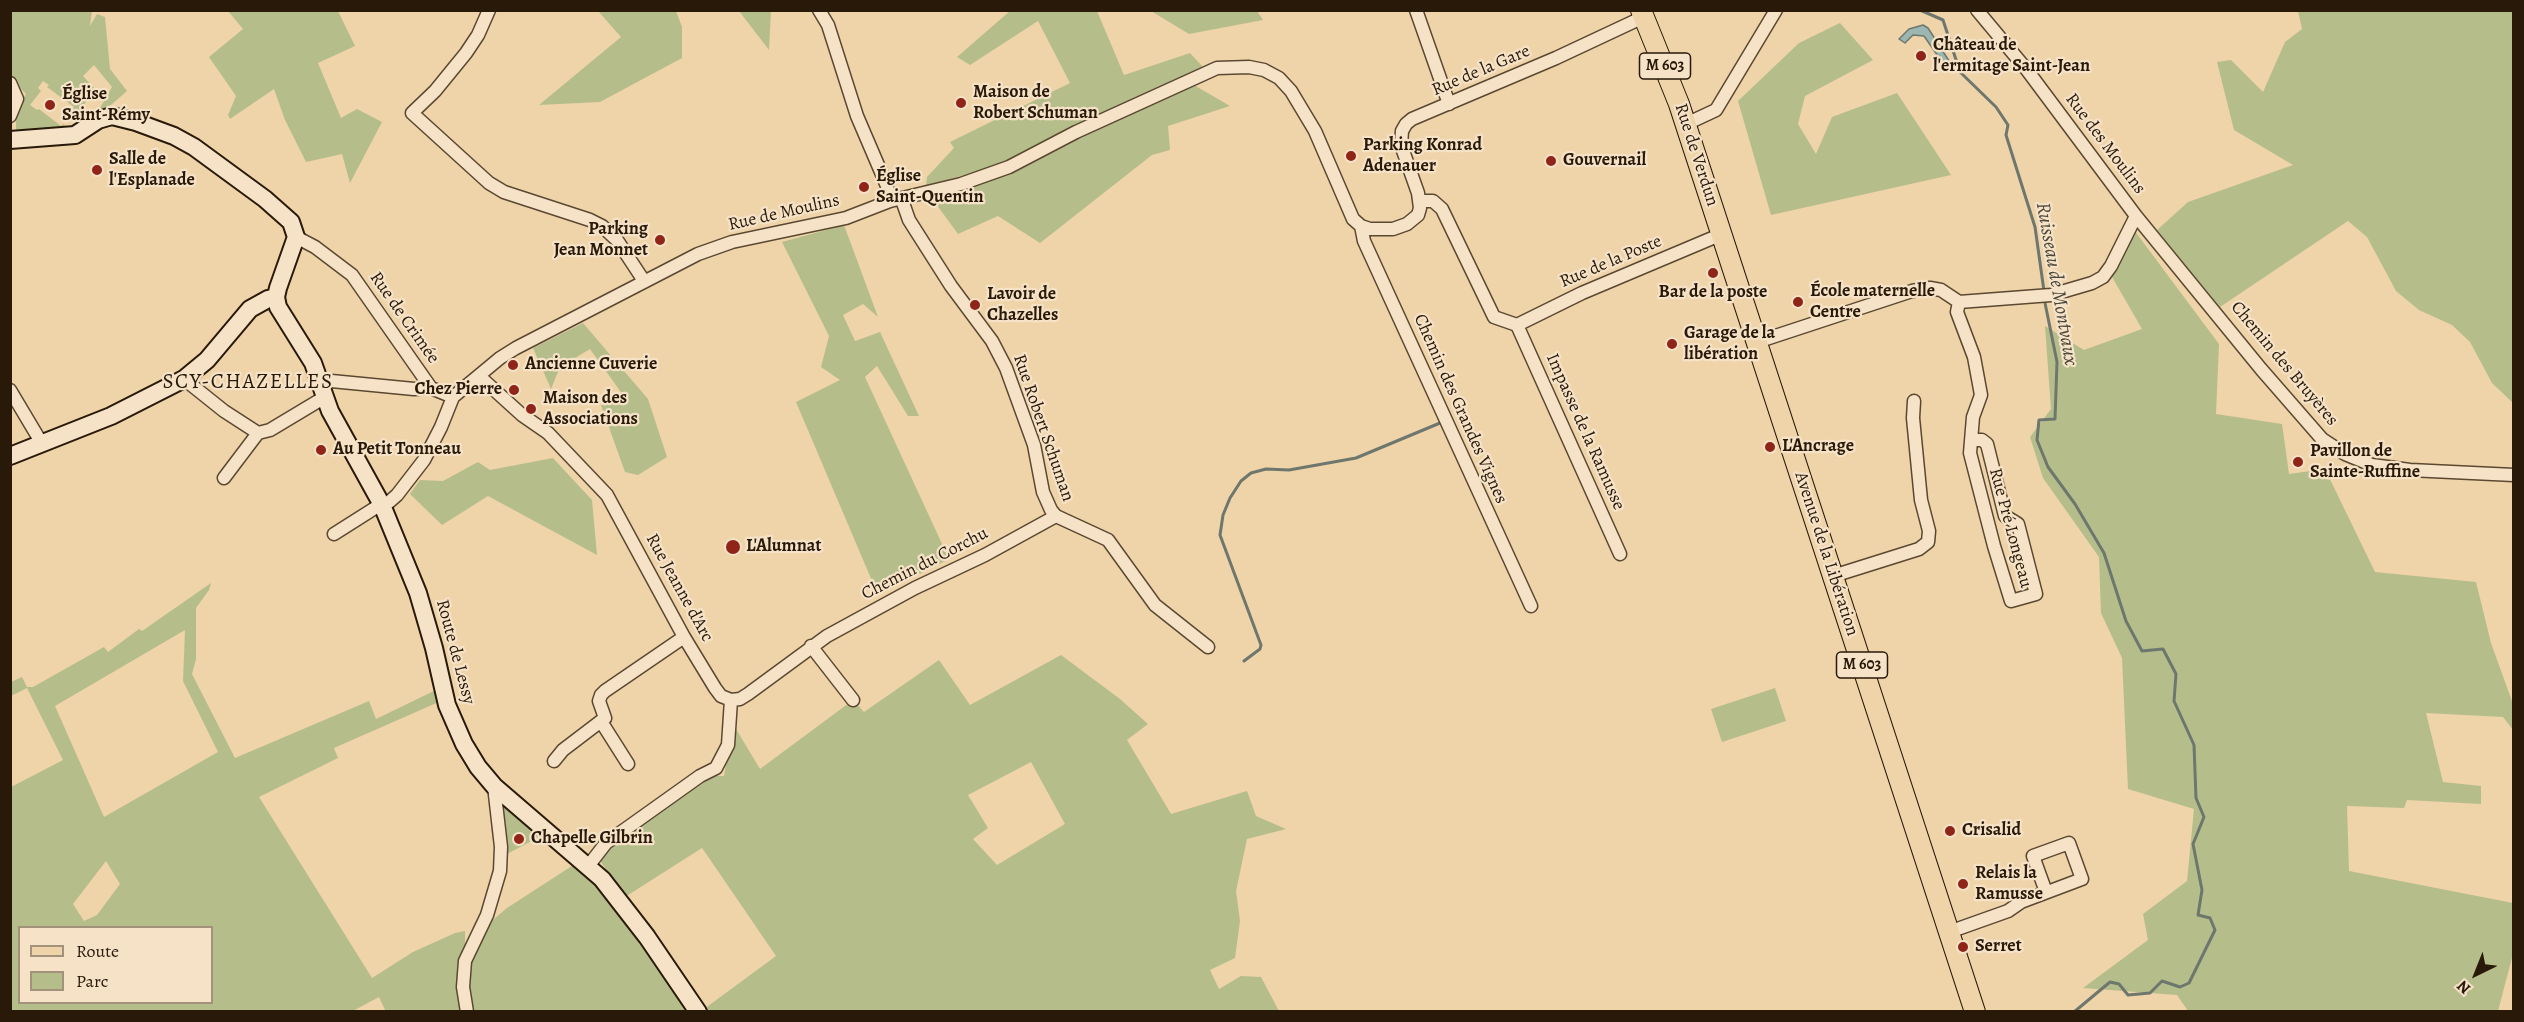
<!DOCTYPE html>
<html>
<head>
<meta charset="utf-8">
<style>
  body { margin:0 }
  #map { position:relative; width:2524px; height:1022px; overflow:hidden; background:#efd3a9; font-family:Alegreya,serif }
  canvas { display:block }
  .frame { position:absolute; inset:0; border:12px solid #281909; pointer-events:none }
  .legend { position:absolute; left:18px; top:926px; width:195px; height:78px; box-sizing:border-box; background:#f5e2c7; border:2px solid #a3927b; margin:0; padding:8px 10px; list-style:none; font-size:18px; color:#281909 }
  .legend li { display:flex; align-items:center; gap:12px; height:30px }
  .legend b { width:30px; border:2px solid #a3927b }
  .north { position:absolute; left:2446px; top:944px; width:60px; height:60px; -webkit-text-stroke:4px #f5e2c7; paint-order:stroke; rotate:223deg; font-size:16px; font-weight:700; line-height:24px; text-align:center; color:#281909 }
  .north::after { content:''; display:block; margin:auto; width:21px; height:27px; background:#281909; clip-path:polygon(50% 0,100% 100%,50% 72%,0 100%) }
</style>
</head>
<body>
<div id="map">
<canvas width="2524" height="1022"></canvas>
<div class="frame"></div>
<ul class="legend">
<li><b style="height:8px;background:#efd3a9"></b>Route</li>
<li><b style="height:16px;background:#b5be8b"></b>Parc</li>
</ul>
<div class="north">N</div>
</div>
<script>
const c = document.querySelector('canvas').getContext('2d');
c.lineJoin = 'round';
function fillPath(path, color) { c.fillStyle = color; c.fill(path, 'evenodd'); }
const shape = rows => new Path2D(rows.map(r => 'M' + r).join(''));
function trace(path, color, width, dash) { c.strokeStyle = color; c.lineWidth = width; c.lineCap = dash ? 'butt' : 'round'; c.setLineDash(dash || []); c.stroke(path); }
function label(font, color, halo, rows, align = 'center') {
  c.font = font + ' Alegreya,serif'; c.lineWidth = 4.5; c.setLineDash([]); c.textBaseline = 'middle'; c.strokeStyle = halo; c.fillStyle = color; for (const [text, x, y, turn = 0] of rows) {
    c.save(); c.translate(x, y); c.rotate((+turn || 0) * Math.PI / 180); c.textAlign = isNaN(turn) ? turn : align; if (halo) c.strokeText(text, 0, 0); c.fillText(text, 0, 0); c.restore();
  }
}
fillPath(shape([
  [11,11,92,11,90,26,97,14,105,17,110,69,127,91,104,111,100,108,112,87,94,65,83,76,96,90,76,114,73,110,74,107,47,87,49,85,43,81,38,88,41,91,30,105,37,110,39,109,61,126,63,124,68,128,16,132,16,110,26,94,11,78],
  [228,11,338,11,355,46,318,63,341,118,357,109,382,122,350,183,342,154,306,162,285,120,274,89,230,119,228,115,236,96,209,57,243,29],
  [598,11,676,11,682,27,682,58,600,102,539,105,621,37],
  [739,11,771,11,769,50],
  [1010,11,1097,11,1124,75,1190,53,1204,68,1008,161,926,187,927,177,954,148,950,142,1070,83,1038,21,970,65,957,57],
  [1151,11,1257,11,1263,20,1189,34],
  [2298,11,2513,11,2513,403,2492,383,2470,342,2452,325,2419,310,2396,291,2367,237,2348,221,2220,307,2157,230,2188,202,2293,165,2234,130,2217,62,2231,60,2263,92,2285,42,2302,29],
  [1840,23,1873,60,1805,96,1798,124,1816,154,1832,117,1897,93,1951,175,1771,215,1738,101,1799,43],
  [1194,85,1230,106,1168,126,1170,150,1152,155,1040,243,998,216,958,234,936,204,1010,171,1105,124],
  [844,225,878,317,863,304,843,315,855,341,880,332,919,416,908,416,877,366,865,377,949,559,878,595,796,402,840,380,821,367,829,336,782,242],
  [2131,226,2219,344,2216,414,2282,424,2289,474,2325,469,2375,572,2476,582,2491,643,2513,704,2513,730,2503,717,2426,713,2443,782,2481,786,2481,804,2407,800,2404,808,2347,806,2349,871,2513,903,2513,954,2498,1011,2188,1011,2177,995,2083,988,2148,940,2143,914,2187,881,2194,809,2128,789,2122,658,2101,613,2099,557,2043,478,2030,437,2051,409,2045,326,2084,350,2142,329,2108,270],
  [583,323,648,399,667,457,638,475,625,472,601,405,628,402,590,349,560,367,551,389,533,348],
  [553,458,592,500,597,555,488,496,442,525,410,494,420,480,443,481,478,462,490,470],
  [211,583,209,590,196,608,196,659,192,674,235,758,369,701,376,719,438,689,441,701,334,748,338,758,259,797,372,978,413,952,455,933,465,931,465,946,475,950,488,924,507,908,578,862,704,1009,776,956,709,858,702,848,625,897,596,855,700,776,724,776,733,724,760,769,853,700,864,712,939,660,970,705,1061,655,1120,699,1148,724,1127,740,1171,814,1247,791,1256,816,1286,829,1247,839,1236,891,1240,921,1235,958,1210,970,1219,989,1241,976,1261,977,1279,1011,386,1012,379,997,351,1012,11,1011,11,787,63,760,27,688,11,696,11,682,22,677,27,687,33,687,104,647,108,652,139,629,142,631],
  [185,630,183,681,218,752,104,817,55,706],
  [1031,762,1065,824,997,865,973,839,988,828,968,795],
  [106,861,120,884,97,915,84,921,73,904],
  [20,928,212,928,212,1002,20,1002],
  [1775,688,1786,721,1722,742,1711,709],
  [505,804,545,834,505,855,502,806]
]), '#b5be8b');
const water = shape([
  [1923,25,1928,28,1951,64,1949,72,1924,36,1913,35,1905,43,1899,39,1909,29,1923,25]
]);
fillPath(water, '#9cb6b1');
trace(water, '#6e776e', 1.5);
trace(shape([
  [1920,10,1943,20,1960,72,1996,107,2008,125,2006,135,2035,227,2044,291],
  [2044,298,2057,362,2055,419,2039,420,2037,440,2048,467,2075,504,2104,553,2126,621,2142,651,2163,649,2176,674,2174,701,2194,745,2196,798,2204,817,2193,844,2202,890,2198,915,2210,918,2215,930,2189,983,2180,987,2162,981,2150,993,2128,995,2119,984,2110,982,2074,1012],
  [1244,661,1260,649,1261,645,1220,535,1223,515,1230,498,1241,481,1251,473,1266,469,1289,470,1356,458,1440,423]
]), '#6e776e', 3);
const street = shape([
  [489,10,478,35,466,53,435,91,412,113,489,183,504,192,590,220,602,226,617,240,644,281],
  [819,10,828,25,857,116,887,186,890,201],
  [1416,10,1449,104],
  [1977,10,2027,70,2136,216,2261,369,2322,439,2345,454,2372,465,2410,470,2514,475],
  [10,83,17,99,10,116],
  [1686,124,1716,110,1776,10],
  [902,200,909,220,951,286,992,341,1006,368,1034,445,1043,492,1051,510,1056,516,1108,540,1155,605,1208,647],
  [1420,201,1433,201,1442,209,1494,317,1517,325],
  [1361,226,1364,241,1531,606],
  [296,237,315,247,352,275,431,388,453,397],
  [1959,302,1957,312,1974,357,1981,395,1973,417,1970,453,1994,546,2011,601,2036,594,2018,524,2005,516,1987,444,1982,440,1972,440],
  [1959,302,2051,295,2092,283,2103,277,2111,266,2136,216],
  [1517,325,1620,554],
  [1517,325,1582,293,1722,234],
  [1757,342,1912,291,1930,288,1941,290,1959,302],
  [479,376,522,415,548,433,607,495,684,637,715,688,721,696,731,700,740,699,748,694,827,636,915,588,985,555,1056,516],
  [184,379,224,411,258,433,270,430,325,397],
  [321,380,414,389,431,388],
  [10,390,41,442],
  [453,397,500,358,516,348,698,254,732,242,846,218,890,201,961,184,1009,167,1076,132,1217,68,1249,67,1264,70,1279,78,1291,91,1315,131,1353,219,1361,226,1370,229,1393,229,1407,224,1418,215,1420,208,1418,193,1401,145,1402,131,1406,124,1412,119,1556,58,1635,21,1643,14],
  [224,478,258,433],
  [334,534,375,508,389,502,397,495,424,460,441,427,453,397],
  [1833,576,1919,549,1928,542,1929,531,1921,500,1913,418,1914,401],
  [811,646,853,700],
  [602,723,628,764],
  [554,761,563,750,605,718,599,701,601,695,605,691,684,637],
  [589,865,606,843,700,776,716,768,728,745,731,700],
  [1949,932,2008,911,2021,902,2082,879,2069,843,2033,856,2046,892],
  [467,1012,463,987,465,961,487,915,500,871,501,847,494,786]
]);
const secondary = shape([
  [10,140,75,135,98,120,112,116,136,122,174,136,194,147,265,199,291,222,296,237,278,288,276,297,278,307,313,363,330,411,382,505,418,593,434,648,447,705,464,744,478,767,494,786,602,879,647,937,698,1012],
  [10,456,111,416,184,379,207,360,250,309,268,299,276,297]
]);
const primary = shape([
  [1641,10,1679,104,1975,1012]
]);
trace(street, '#5a4831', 15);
trace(secondary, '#281909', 20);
trace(primary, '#281909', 22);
trace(street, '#f5e2c7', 12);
trace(secondary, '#f5e2c7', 16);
trace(primary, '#efd3a9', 20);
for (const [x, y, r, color] of [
  [1921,56,6,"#8f2418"],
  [961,103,6,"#8f2418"],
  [50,105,6,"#8f2418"],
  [1351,156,6,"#8f2418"],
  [1551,161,6,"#8f2418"],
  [97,170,6,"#8f2418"],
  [864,187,6,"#8f2418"],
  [660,240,6,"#8f2418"],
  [1713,273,6,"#8f2418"],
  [1798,302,6,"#8f2418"],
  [975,305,6,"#8f2418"],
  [1672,344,6,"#8f2418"],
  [513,365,6,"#8f2418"],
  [514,390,6,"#8f2418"],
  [531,409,6,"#8f2418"],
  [1770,447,6,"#8f2418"],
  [321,450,6,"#8f2418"],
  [2298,462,6,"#8f2418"],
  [733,547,8,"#8f2418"],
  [1950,831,6,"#8f2418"],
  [519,839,6,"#8f2418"],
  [1963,884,6,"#8f2418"],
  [1963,947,6,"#8f2418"]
]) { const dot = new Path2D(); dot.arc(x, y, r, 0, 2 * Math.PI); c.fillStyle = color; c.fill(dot); trace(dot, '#f5e2c7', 2); }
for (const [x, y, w] of [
  [1665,66,51],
  [1862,665,51]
]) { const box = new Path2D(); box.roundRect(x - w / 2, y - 13, w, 26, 4.5); c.fillStyle = '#f5e2c7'; c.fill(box); trace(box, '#281909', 1.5); }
label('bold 16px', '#281909', null, [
  ["M 603",1665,66],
  ["M 603",1862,665]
]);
label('bold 18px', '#281909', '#f5e2c7', [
  ["Château de",1933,46],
  ["l'ermitage Saint-Jean",1933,67],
  ["Maison de",973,93],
  ["Robert Schuman",973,114],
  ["Église",62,95],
  ["Saint-Rémy",62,116],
  ["Parking Konrad",1363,146],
  ["Adenauer",1363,167],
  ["Salle de",109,160],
  ["l'Esplanade",109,181],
  ["Gouvernail",1563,161],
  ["Église",876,177],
  ["Saint-Quentin",876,198],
  ["Parking",648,230,"right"],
  ["Jean Monnet",648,251,"right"],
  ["École maternelle",1810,292],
  ["Centre",1810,313],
  ["Bar de la poste",1713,293,"center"],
  ["Lavoir de",987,295],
  ["Chazelles",987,316],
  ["Garage de la",1684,334],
  ["libération",1684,355],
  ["Ancienne Cuverie",525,365],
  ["Chez Pierre",502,390,"right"],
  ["Maison des",543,399],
  ["Associations",543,420],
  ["L'Ancrage",1782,447],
  ["Au Petit Tonneau",333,450],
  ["Pavillon de",2310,452],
  ["Sainte-Ruffine",2310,473],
  ["L'Alumnat",746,547],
  ["Crisalid",1962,831],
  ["Chapelle Gilbrin",531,839],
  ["Relais la",1975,874],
  ["Ramusse",1975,895],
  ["Serret",1975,947]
], 'left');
label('18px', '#281909', '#f5e2c7', [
  ["Rue de la Gare",1481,71,-23],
  ["Rue des Moulins",2105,144,53],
  ["Rue de Verdun",1696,155,72],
  ["Rue de Moulins",784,213,-13],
  ["Rue de la Poste",1611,262,-23],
  ["Rue de Crimée",404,318,55],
  ["Chemin des Bruyères",2284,364,50],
  ["Chemin des Grandes Vignes",1460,409,66],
  ["Rue Robert Schuman",1043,428,71],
  ["Impasse de la Ramusse",1585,432,66],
  ["Rue Pré Longeau",2010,528,75],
  ["Avenue de la Libération",1826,554,72],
  ["Chemin du Corchu",925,564,-27],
  ["Rue Jeanne d'Arc",679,588,61],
  ["Route de Lessy",455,652,75]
]);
label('italic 20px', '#4b483b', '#f5e2c7', [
  ["Ruisseau de Montvaux",2056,284,80]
]);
c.letterSpacing = '1.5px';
label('21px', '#281909', '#f5e2c7', [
  ["SCY-CHAZELLES",248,383]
]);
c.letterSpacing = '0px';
</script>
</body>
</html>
